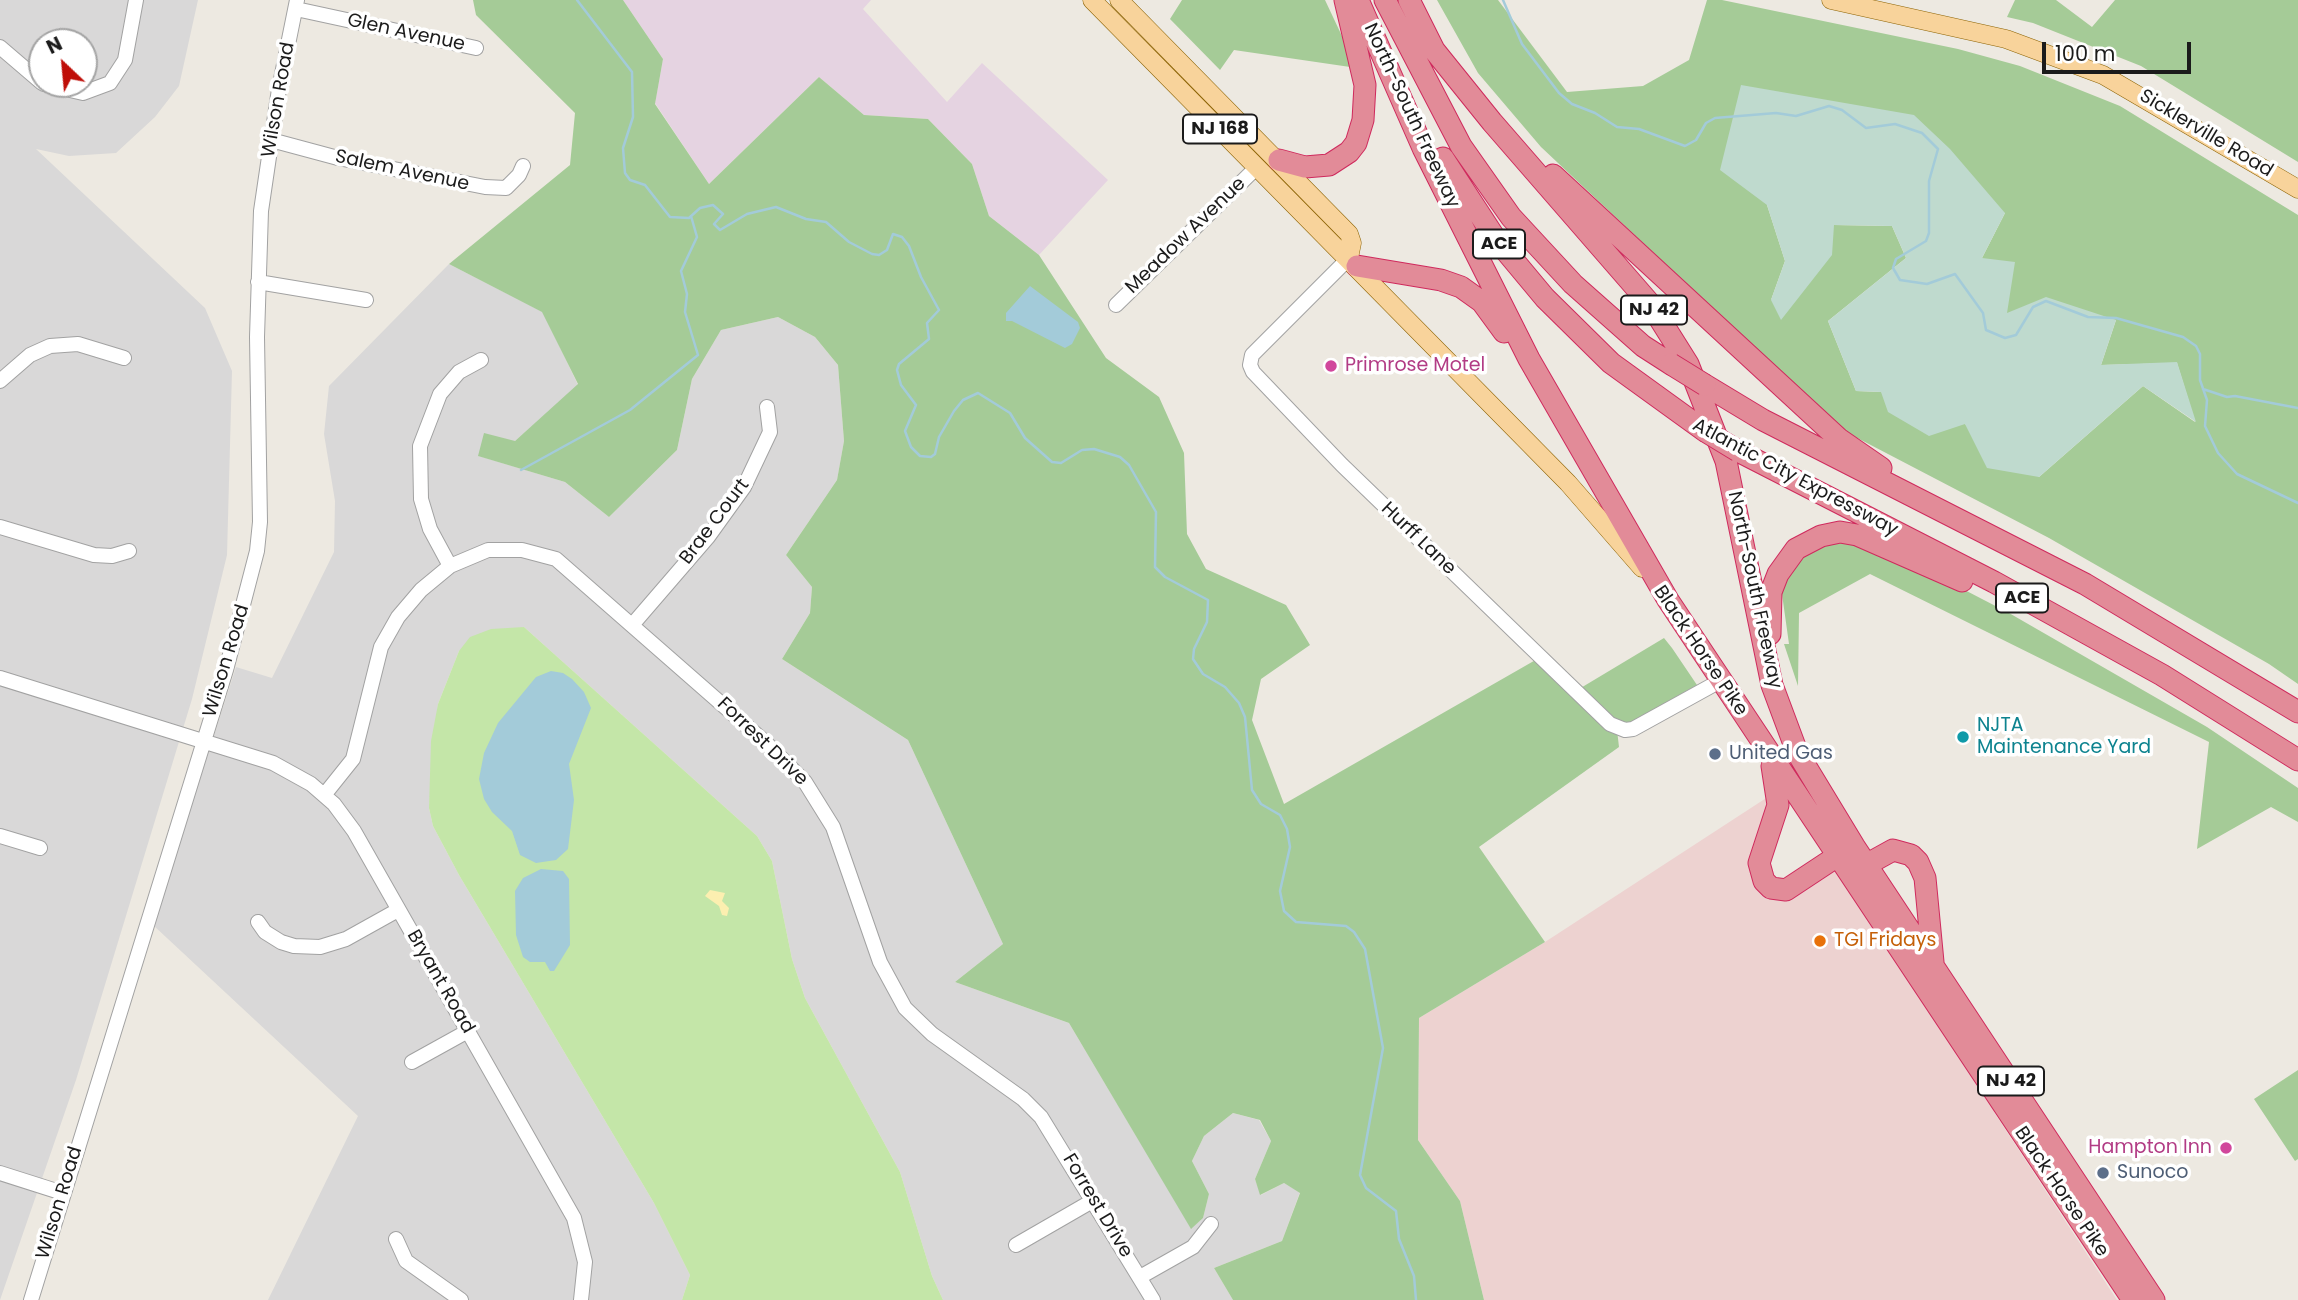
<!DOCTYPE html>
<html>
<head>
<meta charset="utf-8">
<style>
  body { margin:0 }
  #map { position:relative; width:2298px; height:1300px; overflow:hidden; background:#ede9e1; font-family:Poppins,sans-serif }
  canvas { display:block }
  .north { position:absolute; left:28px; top:28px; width:70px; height:70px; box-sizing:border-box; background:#fff; border:2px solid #a4a4a4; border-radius:50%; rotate:334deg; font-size:19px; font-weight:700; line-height:28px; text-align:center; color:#1b1b1b }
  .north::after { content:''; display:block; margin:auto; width:24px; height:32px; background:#bf0e08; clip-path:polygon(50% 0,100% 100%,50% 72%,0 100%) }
  .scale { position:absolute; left:2042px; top:42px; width:149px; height:32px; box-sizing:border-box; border:4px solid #1b1b1b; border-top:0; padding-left:9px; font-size:21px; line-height:24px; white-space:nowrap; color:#1b1b1b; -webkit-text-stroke:5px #fff; paint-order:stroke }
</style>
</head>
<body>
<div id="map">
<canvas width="2298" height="1300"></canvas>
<div class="north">N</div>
<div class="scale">100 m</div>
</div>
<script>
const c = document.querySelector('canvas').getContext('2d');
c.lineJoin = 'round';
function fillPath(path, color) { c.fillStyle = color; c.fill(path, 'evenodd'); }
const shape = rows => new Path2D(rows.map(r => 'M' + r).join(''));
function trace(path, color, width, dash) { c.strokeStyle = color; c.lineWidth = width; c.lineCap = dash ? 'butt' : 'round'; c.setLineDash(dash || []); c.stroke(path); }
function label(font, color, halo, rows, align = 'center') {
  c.font = font + ' Poppins,sans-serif'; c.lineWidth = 7; c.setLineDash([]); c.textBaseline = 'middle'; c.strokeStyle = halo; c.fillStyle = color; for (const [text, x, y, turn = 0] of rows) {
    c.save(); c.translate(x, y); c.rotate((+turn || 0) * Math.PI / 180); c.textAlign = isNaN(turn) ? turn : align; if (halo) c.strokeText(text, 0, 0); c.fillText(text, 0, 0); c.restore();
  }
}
fillPath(shape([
  [0,0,198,0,179,86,155,117,116,153,69,156,36,149,205,308,232,371,227,555,192,699,76,1080,0,1300],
  [42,42,84,42,84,84,42,84],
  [449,264,543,312,578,385,515,441,479,456,565,482,609,517,677,450,692,379,721,330,778,317,815,337,838,365,844,441,837,480,786,555,812,587,810,613,782,659,908,740,1003,944,955,982,1069,1023,1191,1228,1203,1218,1209,1194,1192,1161,1204,1136,1233,1113,1259,1120,1271,1141,1255,1179,1261,1195,1284,1183,1300,1192,1282,1241,1214,1268,1233,1300,943,1300,932,1276,900,1172,805,998,792,959,772,861,757,836,524,627,459,651,438,704,429,808,433,826,459,875,654,1203,690,1275,682,1300,268,1300,358,1116,153,925,236,667,272,678,334,552,335,501,324,434,329,386]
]), '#d9d8d8');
fillPath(shape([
  [1777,791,1762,849,1771,888,1838,855,2001,1103,1994,1112,2117,1300,1484,1300,1460,1201,1418,1140,1419,1018,1545,942]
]), '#edd2d0');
fillPath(shape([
  [623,0,871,0,863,9,947,102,982,63,1108,180,1039,255,989,216,972,164,928,119,864,115,819,77,709,184,655,103,663,59]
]), '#e5d3e1');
fillPath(shape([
  [524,627,757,836,772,861,792,959,805,998,900,1172,932,1276,943,1300,682,1300,690,1275,654,1203,459,875,433,826,429,808,431,741,438,704,459,651,470,637,491,629]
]), '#c4e6a8');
fillPath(shape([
  [473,0,623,0,663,59,655,104,709,184,819,77,864,115,928,119,972,164,989,216,1039,255,1106,358,1159,397,1184,453,1187,534,1206,569,1286,605,1310,645,1261,679,1252,720,1284,804,1539,658,1574,692,1664,638,1672,648,1697,685,1617,730,1619,747,1479,847,1545,942,1419,1018,1418,1140,1460,1201,1484,1300,1233,1300,1214,1268,1282,1241,1300,1193,1284,1183,1260,1195,1255,1179,1271,1141,1260,1120,1233,1113,1204,1136,1192,1161,1209,1194,1203,1218,1191,1229,1069,1023,955,982,1003,944,908,740,782,659,810,613,812,587,786,555,837,480,844,441,838,365,815,337,778,317,721,330,692,379,677,450,609,517,565,482,478,456,484,433,515,441,578,384,542,312,449,264,570,165,575,113,476,15],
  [1182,0,1325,0,1357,68,1234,50,1220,70,1170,19],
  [1437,0,1498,0,1567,92,1643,86,1689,60,1707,0,1722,0,1958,49,2020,66,2120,106,2298,215,2298,684,2269,664,2049,538,1842,430,1541,147,1478,73],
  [1767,205,2005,213,1982,258,2007,313,2116,320,2101,365,2177,363,2195,422,2143,386,2039,477,1965,424,1881,392,1856,391,1828,321,1906,258,1892,226,1834,225,1771,300,1785,261],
  [2015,0,2056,0,2092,27,2115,0,2298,0,2298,162,2141,66,2033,23,2007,17],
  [1851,531,2009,613,2207,727,2298,788,2298,822,2271,807,2197,849,2209,742,1870,574,1799,613,1798,686,1784,644,1789,644,1781,587,1809,549],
  [2298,1070,2298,1159,2295,1161,2254,1099]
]), '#a5cb97');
fillPath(shape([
  [1741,85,1914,115,1950,149,2005,213,1982,258,2015,262,2007,313,2046,297,2116,320,2101,365,2177,362,2196,422,2143,386,2039,477,1987,468,1965,424,1929,436,1888,412,1881,392,1856,391,1828,321,1906,258,1892,226,1834,225,1832,255,1781,320,1771,300,1785,261,1767,205,1720,170]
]), '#bfdace');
fillPath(shape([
  [710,890,725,893,722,901,729,908,727,916,722,915,719,906,705,896]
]), '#fcefb0');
fillPath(shape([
  [1030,286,1078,322,1080,328,1072,344,1065,348,1012,321,1006,321,1006,313],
  [551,671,563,673,572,679,584,692,591,708,569,764,574,800,568,849,556,860,536,863,520,855,512,831,492,812,484,799,479,779,484,753,498,723,536,677],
  [541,869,563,871,569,879,570,945,554,971,550,971,545,962,530,962,523,957,516,935,515,891,523,878]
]), '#a3cbd9');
trace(shape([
  [577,0,632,72,633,117,623,148,625,173,630,180,645,185,670,217,689,218,700,208,713,205,723,214,714,224,720,230,747,214,776,207,806,219,826,222,849,242,872,254,879,255,887,250,893,234,902,237,909,246,921,277,939,310,927,323,929,339,899,364,897,370,901,385,916,405,905,431,911,447,920,456,931,457,935,454,939,437,954,411,963,400,978,393,1010,413,1025,438,1052,462,1061,463,1082,450,1094,449,1120,457,1129,465,1156,512,1155,567,1165,577,1208,600,1207,622,1194,649,1193,659,1203,674,1225,687,1239,703,1245,717,1252,790,1261,804,1280,815,1287,829,1290,847,1280,891,1284,911,1296,922,1346,926,1354,932,1365,949,1383,1048,1360,1175,1366,1188,1396,1211,1399,1239,1414,1276,1416,1300],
  [1503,0,1522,44,1559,93,1572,104,1595,113,1617,127,1639,129,1685,146,1696,140,1706,123,1715,118,1776,113,1796,116,1829,106,1842,110,1866,128,1895,124,1922,133,1938,149,1929,181,1929,233,1926,241,1896,259,1893,268,1900,280,1927,284,1955,274,1983,313,1986,330,2005,338,2016,335,2033,307,2046,301,2088,317,2116,318,2183,337,2196,346,2200,354,2200,380,2207,400,2205,426,2218,453,2237,474,2298,503],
  [2203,389,2227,397,2235,396,2298,408],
  [521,470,630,410,698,355,685,312,687,294,681,271,697,237,691,216]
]), '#a3cbd9', 2.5);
const minor = shape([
  [296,9,476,48],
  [0,47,42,83],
  [44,84,83,93,110,83,125,60,136,0],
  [271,140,338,158,485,187,506,188,519,175,523,166],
  [1349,258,1252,355,1250,365,1253,372,1342,465,1610,724,1625,730,1633,729,1720,681],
  [258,282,366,300],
  [1116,305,1257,167],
  [0,381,30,355,50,346,78,344,124,358],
  [0,527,94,555,112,556,129,551],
  [450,566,430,529,421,499,420,446,440,394,459,372,481,360],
  [633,624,708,537,744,487,770,432,767,407],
  [0,678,273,763,311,784,334,804,354,831,574,1218,585,1262,581,1300],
  [325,794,353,759,381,647,398,617,421,590,450,566,488,550,522,550,556,559,765,742,805,782,833,827,880,962,905,1008,932,1034,1023,1099,1041,1117,1153,1300],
  [0,836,40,848],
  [258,922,265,932,281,942,294,946,320,947,346,939,398,910],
  [412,1062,468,1031],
  [0,1173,63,1193],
  [396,1239,406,1261,461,1300],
  [1016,1245,1094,1200],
  [1140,1277,1193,1247,1211,1224],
  [31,1300,226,670,257,551,260,522,257,337,261,211,279,89,297,0]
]);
const major = shape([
  [1092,0,1568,483,1642,568],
  [1119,0,1349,234,1352,243,1349,258],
  [1831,0,2006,39,2103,75,2298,189]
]);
const highway = shape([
  [1358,0,1423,148,1529,359,1668,600,2133,1300],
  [1385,0,1461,146,1511,217,1573,284,1643,346,1671,364],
  [1409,0,1434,50,1492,122,1651,305,1688,364,1726,461,1772,685,1797,752,1854,846,2154,1300],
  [1443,158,1495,238,1545,298,1611,363,1705,431],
  [1279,160,1305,167,1329,165,1349,152,1356,143,1363,120,1365,85,1345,0],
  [1553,175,1839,439,1881,468],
  [1357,266,1441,280,1461,287,1482,302,1504,332],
  [1705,385,1763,420,2085,584,2298,712],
  [1738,451,1994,582,2162,675,2298,760],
  [1770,634,1771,592,1778,574,1796,549,1821,536,1840,532,1857,535,1962,581],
  [1772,766,1778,805,1759,863,1764,881,1771,888,1786,890,1848,849],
  [1855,871,1893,850,1911,855,1918,862,1925,878,1933,962]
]);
trace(minor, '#a2a2a2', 16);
trace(major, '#8d6406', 19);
trace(highway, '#cf2a5d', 23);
trace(minor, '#fff', 14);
trace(major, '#f8d39b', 18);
trace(highway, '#e28b98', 21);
const highwayBridge = shape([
  [1671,364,1705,385],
  [1705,431,1738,451]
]);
trace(highwayBridge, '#cf2a5d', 23, []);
trace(highwayBridge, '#e28b98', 21);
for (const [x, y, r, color] of [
  [1331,366,7,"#d1479c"],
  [1963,737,7,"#0f9aa8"],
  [1715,754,7,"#5c6f8a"],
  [1820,941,7,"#e8710a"],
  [2226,1148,7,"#d1479c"],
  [2103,1173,7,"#5c6f8a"]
]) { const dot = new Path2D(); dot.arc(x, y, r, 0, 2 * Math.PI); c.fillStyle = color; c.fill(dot); trace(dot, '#fff', 2.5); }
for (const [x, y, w] of [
  [1220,129,74],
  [1499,244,52],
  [1654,310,66],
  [2022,598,52],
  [2011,1081,66]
]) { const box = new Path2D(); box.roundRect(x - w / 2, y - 14.5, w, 29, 5); c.fillStyle = '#fff'; c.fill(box); trace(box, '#1b1b1b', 2); }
label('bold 18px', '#1b1b1b', null, [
  ["NJ 168",1220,129],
  ["ACE",1499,244],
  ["NJ 42",1654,310],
  ["ACE",2022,598],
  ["NJ 42",2011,1081]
]);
label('19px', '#1b1b1b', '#fff', [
  ["Glen Avenue",406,33,12],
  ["Wilson Road",279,100,-80],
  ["North-South Freeway",1411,116,65],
  ["Sicklerville Road",2206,134,31],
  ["Salem Avenue",402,171,12],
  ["Meadow Avenue",1186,236,-44],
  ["Atlantic City Expressway",1795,478,28],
  ["Brae Court",715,522,-53],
  ["Hurff Lane",1418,539,44],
  ["North-South Freeway",1754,590,78],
  ["Black Horse Pike",1700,651,56],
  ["Wilson Road",227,661,-73],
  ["Forrest Drive",762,742,44],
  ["Bryant Road",440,982,60],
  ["Black Horse Pike",2061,1192,56],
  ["Wilson Road",60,1203,-73],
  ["Forrest Drive",1097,1206,59]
]);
label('19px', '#b23c85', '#fff', [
  ["Primrose Motel",1345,366],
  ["Hampton Inn",2212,1148,"right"]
], 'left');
label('19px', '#0d838f', '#fff', [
  ["NJTA",1977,726],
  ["Maintenance Yard",1977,748]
], 'left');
label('19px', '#4e5e75', '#fff', [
  ["United Gas",1729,754],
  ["Sunoco",2117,1173]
], 'left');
label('19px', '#c56008', '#fff', [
  ["TGI Fridays",1834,941]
], 'left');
</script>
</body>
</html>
